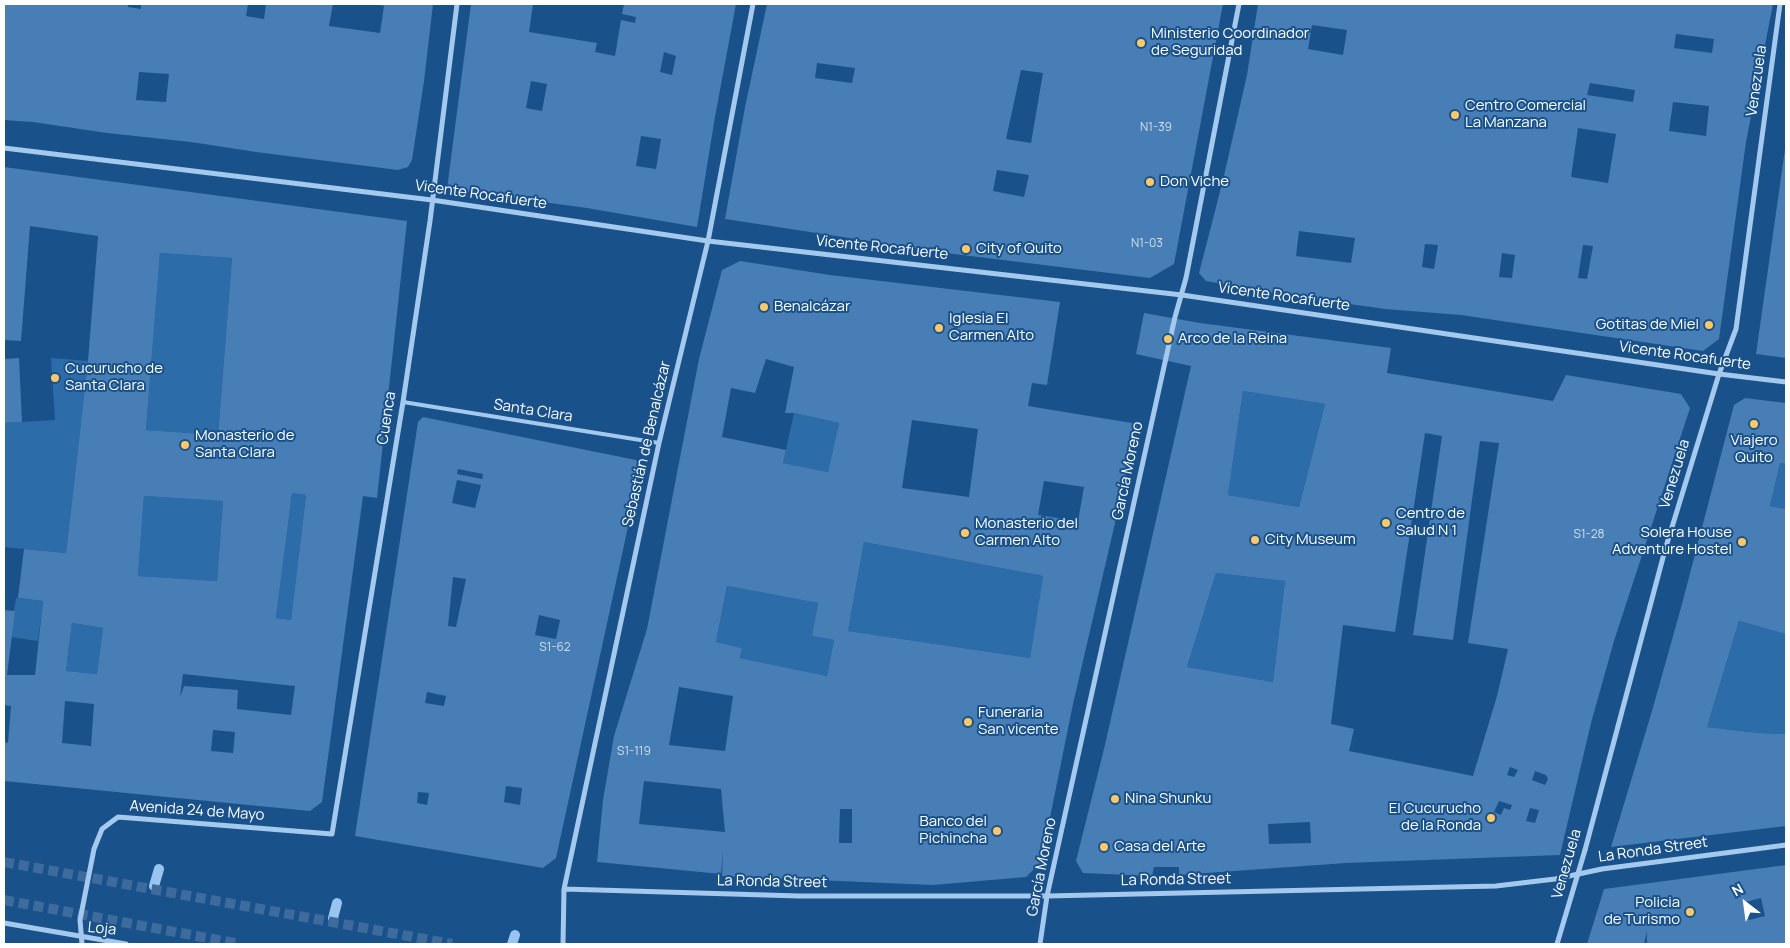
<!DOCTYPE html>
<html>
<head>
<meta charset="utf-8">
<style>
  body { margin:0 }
  #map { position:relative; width:1790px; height:948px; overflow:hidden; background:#19518b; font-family:Manrope,sans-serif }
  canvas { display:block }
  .frame { position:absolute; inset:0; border:5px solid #fff; pointer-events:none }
  .north { position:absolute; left:1720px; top:878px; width:50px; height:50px; -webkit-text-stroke:4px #19518b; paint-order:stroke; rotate:330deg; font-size:14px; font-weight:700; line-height:20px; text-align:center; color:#fff }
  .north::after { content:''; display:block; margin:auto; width:18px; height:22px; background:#fff; clip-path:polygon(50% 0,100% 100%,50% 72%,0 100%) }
</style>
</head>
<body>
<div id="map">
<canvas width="1790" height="948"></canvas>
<div class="frame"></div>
<div class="north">N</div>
</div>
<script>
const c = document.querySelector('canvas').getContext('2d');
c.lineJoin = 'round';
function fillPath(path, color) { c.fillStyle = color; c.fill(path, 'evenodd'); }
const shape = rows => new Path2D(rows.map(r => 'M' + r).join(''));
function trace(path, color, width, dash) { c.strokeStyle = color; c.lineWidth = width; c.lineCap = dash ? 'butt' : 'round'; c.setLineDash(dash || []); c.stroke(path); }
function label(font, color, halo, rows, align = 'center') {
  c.font = font + ' Manrope,sans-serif'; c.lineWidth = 4; c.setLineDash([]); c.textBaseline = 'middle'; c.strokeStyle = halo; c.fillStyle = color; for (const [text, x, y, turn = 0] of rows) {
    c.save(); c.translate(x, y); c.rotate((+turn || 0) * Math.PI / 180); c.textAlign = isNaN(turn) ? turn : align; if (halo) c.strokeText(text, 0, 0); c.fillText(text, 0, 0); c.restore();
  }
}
fillPath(shape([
  [160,253,232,258,218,435,146,430],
  [51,358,88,361,66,553,4,547,4,505,5,503,4,423,55,420],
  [1243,391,1325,404,1299,507,1228,495],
  [794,413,839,423,828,472,783,463],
  [1780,463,1786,464,1786,509,1770,506],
  [292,493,306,495,291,620,276,618],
  [144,496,223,501,217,581,138,576],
  [864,542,1043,576,1030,658,848,631],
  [1216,573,1285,581,1273,682,1187,667],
  [727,586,818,603,812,636,834,640,827,676,740,658,742,648,716,642],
  [16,598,43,601,38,641,10,637],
  [1739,621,1786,634,1786,734,1758,733,1707,727],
  [72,623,103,628,97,674,66,671]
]), '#2c6ca9');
trace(shape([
  [154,886,159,869],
  [333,918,337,903],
  [512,944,515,935]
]), '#97c5f0', 10);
fillPath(shape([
  [4,4,128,4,128,7,141,9,141,4,248,4,246,16,264,19,266,4,333,4,329,26,380,33,384,6,378,4,433,4,424,81,412,160,408,167,398,170,256,152,191,142,107,133,33,122,4,120],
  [139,72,169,74,166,102,136,100],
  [471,4,533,4,529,32,597,43,595,52,615,56,621,20,635,23,636,17,622,14,624,4,736,4,715,117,697,227,587,208,447,189],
  [664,52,676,56,672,75,660,72],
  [531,81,547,84,542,111,526,108],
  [641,136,661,139,656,169,636,166],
  [767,4,849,4,855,5,855,4,1223,4,1174,264,1150,278,954,254,725,219,745,107],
  [817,63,855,68,852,83,815,78],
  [1021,70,1043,73,1031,143,1006,139],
  [997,170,1029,175,1024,197,993,191],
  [1258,4,1773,4,1746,142,1719,339,1703,351,1461,315,1385,309,1278,294,1206,281,1199,273,1223,180,1247,75],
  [1312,25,1347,30,1343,55,1308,49],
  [1676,34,1714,39,1712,53,1674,48],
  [1590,83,1635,90,1633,102,1587,95],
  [1673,102,1709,106,1706,136,1669,131],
  [1578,128,1616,134,1608,183,1571,177],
  [1299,231,1355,238,1351,263,1296,256],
  [1425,244,1438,245,1434,269,1422,267],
  [1583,245,1593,246,1587,279,1578,278],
  [1502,253,1515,255,1512,278,1499,277],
  [1785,149,1786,150,1786,358,1756,354],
  [4,167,407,221,377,498,363,496,322,802,310,811,4,781,4,742,8,743,11,706,4,705,4,610,15,611,7,675,35,675,43,601,18,598,24,549,66,553,88,361,98,236,30,226,21,341,4,340],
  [160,253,232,258,218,435,146,430],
  [292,493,306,495,291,620,276,618],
  [144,496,223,501,217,581,138,576],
  [72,623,103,628,97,674,66,671],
  [183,674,295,686,291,715,237,709,238,690,184,686,180,697],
  [65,701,94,704,91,746,62,743],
  [213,730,235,732,233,753,211,751],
  [740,261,830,275,1060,302,1047,385,1032,383,1028,406,1138,424,1073,704,1041,862,1026,877,933,885,722,876,723,850,721,874,597,862,603,800,614,736,647,629,699,359,722,270],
  [766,359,794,367,785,413,794,413,839,423,828,472,783,463,786,450,722,437,731,388,755,393],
  [912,420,978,429,969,497,902,488],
  [1044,481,1084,487,1078,521,1038,515],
  [864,542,1043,576,1030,658,848,631],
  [727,586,818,603,812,636,834,640,827,676,740,658,742,648,716,642],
  [679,687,733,696,725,751,669,745],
  [644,781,721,789,725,832,639,824],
  [840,809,852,809,852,843,839,843],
  [1144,313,1200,323,1391,348,1387,373,1553,401,1566,375,1681,394,1690,408,1614,641,1591,723,1560,855,1346,863,1179,875,1179,867,1154,867,1152,876,1083,873,1076,861,1104,749,1191,366,1136,354],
  [1243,391,1325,404,1299,507,1228,495],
  [1425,433,1442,436,1413,635,1453,640,1480,441,1499,443,1468,643,1508,649,1497,696,1473,776,1349,751,1354,729,1331,724,1343,625,1395,632],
  [1216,573,1285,581,1273,682,1187,667],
  [1510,767,1518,770,1514,777,1507,775],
  [1535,771,1546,775,1548,779,1545,785,1532,780],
  [1499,801,1512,805,1510,810,1504,808,1501,815,1494,812],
  [1530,808,1539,810,1535,823,1526,821],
  [1310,822,1311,843,1269,844,1268,824],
  [19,358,22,422,4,423,4,359],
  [1745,398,1786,403,1786,464,1780,463,1770,506,1786,509,1786,634,1739,621,1707,727,1758,733,1786,734,1786,826,1611,847,1652,711,1682,604,1734,405],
  [423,417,636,460,641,467,556,858,543,868,355,836,418,422],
  [458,469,483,474,482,479,457,474],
  [457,480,481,485,475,508,452,503],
  [453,577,466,579,456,627,448,626],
  [539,615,560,620,556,639,535,635],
  [427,692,446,696,444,706,425,703],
  [506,786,522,788,520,805,504,802],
  [418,792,429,793,427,805,417,803],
  [1786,865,1786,944,1647,944,1647,931,1644,944,1587,944,1604,889],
  [1761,898,1765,916,1749,920,1745,902]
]), '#467eb5');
trace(shape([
  [4,862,452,944],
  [4,900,240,944]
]), '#3c6b9c', 10, [10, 5]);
trace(shape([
  [403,402,659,443]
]), '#a4c9ed', 4);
trace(shape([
  [4,148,432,200,708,241,1182,295,1719,374,1786,382],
  [1585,850,1665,550,1719,374,1736,329,1780,4],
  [564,889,799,896,1047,896,1496,886,1555,879,1602,869,1786,845],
  [4,923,126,944],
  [82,944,80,920,94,849,102,829,118,817,332,834,403,402,430,221,457,4],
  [563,944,564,889,659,443,708,241,753,4],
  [1040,944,1047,896,1175,317,1186,278,1239,4]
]), '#a4c9ed', 5);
trace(shape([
  [1557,944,1585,850]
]), '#a4c9ed', 5);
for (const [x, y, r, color] of [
  [1141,43,5,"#ffc860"],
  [1455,115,5,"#ffc860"],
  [1150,182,5,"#ffc860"],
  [966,249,5,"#ffc860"],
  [764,307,5,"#ffc860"],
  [1709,325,5,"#ffc860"],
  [939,328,5,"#ffc860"],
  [1168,339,5,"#ffc860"],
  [55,378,5,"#ffc860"],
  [1754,424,5,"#ffc860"],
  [185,445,5,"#ffc860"],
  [1386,523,5,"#ffc860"],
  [965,533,5,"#ffc860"],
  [1255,540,5,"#ffc860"],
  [1742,542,5,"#ffc860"],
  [968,722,5,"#ffc860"],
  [1115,799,5,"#ffc860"],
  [1491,818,5,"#ffc860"],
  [997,831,5,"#ffc860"],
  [1104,847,5,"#ffc860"],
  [1690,912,5,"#ffc860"]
]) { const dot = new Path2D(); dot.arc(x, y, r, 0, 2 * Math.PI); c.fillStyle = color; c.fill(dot); trace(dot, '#19518b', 2); }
label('12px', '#d1dfec', null, [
  ["N1-39",1156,128],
  ["N1-03",1147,244],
  ["S1-28",1589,535],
  ["S1-62",555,648],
  ["S1-119",634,752]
]);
label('15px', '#fff', '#19518b', [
  ["Ministerio Coordinador",1151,34],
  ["de Seguridad",1151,51],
  ["Centro Comercial",1465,106],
  ["La Manzana",1465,123],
  ["Don Viche",1160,182],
  ["City of Quito",976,249],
  ["Benalcázar",774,307],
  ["Iglesia El",949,319],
  ["Carmen Alto",949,336],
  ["Gotitas de Miel",1699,325,"right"],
  ["Arco de la Reina",1178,339],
  ["Cucurucho de",65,369],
  ["Santa Clara",65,386],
  ["Monasterio de",195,436],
  ["Santa Clara",195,453],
  ["Viajero",1754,441,"center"],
  ["Quito",1754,458,"center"],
  ["Centro de",1396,514],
  ["Salud N 1",1396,531],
  ["Monasterio del",975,524],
  ["Carmen Alto",975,541],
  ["Solera House",1732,533,"right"],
  ["Adventure Hostel",1732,550,"right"],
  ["City Museum",1265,540],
  ["Funeraria",978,713],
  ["San vicente",978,730],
  ["Nina Shunku",1125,799],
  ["El Cucurucho",1481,809,"right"],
  ["de la Ronda",1481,826,"right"],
  ["Banco del",987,822,"right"],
  ["Pichincha",987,839,"right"],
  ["Casa del Arte",1114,847],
  ["Policia",1680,903,"right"],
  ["de Turismo",1680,920,"right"]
], 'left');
label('15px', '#fff', '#19518b', [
  ["Venezuela",1757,81,-82],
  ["Vicente Rocafuerte",481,195,8],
  ["Vicente Rocafuerte",882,248,6],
  ["Vicente Rocafuerte",1284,297,8],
  ["Vicente Rocafuerte",1685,356,8],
  ["Santa Clara",533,411,9],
  ["Cuenca",387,418,-81],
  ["Sebastián de Benalcázar",647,444,-77],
  ["García Moreno",1128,471,-78],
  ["Venezuela",1675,474,-73],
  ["Avenida 24 de Mayo",197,811,4],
  ["La Ronda Street",1653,850,-8],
  ["Venezuela",1567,864,-74],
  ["García Moreno",1042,867,-79],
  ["La Ronda Street",1176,880,-1],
  ["La Ronda Street",772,882,1],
  ["Loja",102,929,6]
]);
</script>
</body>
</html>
